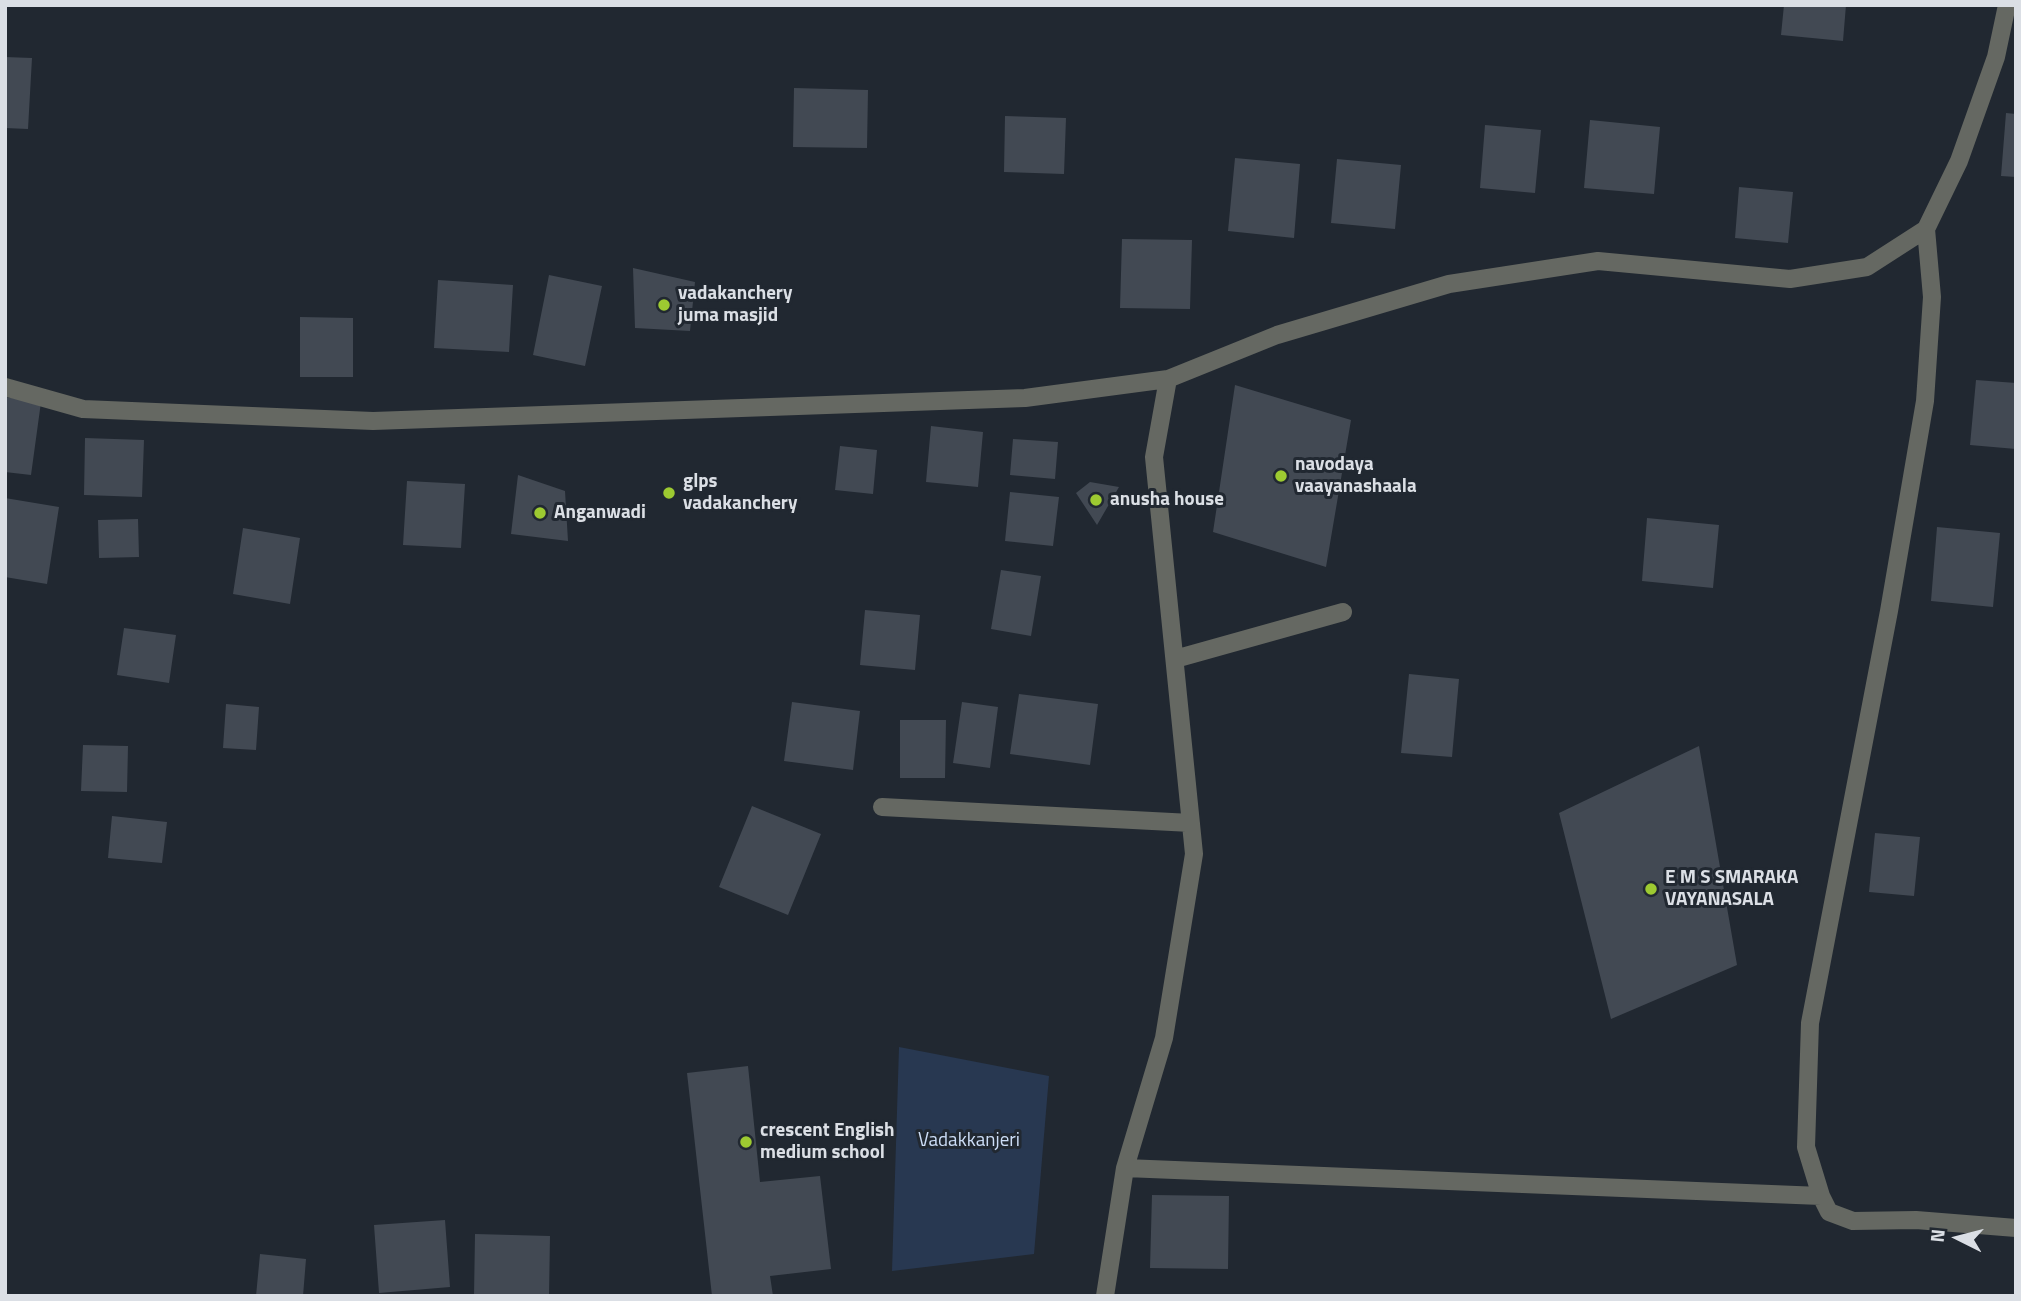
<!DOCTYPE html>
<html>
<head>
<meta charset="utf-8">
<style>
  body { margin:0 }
  #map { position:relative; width:2021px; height:1301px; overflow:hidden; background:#212831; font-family:"Titillium Web",sans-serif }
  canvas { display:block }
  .frame { position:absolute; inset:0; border:7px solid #dbdfe5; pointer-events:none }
  .north { position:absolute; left:1923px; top:1203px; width:70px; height:70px; -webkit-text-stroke:5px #212831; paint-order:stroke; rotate:276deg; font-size:19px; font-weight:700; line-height:28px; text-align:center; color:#dbdfe5 }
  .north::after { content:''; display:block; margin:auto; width:24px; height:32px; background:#dbdfe5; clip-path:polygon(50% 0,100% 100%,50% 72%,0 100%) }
</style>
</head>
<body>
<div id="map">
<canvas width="2021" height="1301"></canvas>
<div class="frame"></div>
<div class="north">N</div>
</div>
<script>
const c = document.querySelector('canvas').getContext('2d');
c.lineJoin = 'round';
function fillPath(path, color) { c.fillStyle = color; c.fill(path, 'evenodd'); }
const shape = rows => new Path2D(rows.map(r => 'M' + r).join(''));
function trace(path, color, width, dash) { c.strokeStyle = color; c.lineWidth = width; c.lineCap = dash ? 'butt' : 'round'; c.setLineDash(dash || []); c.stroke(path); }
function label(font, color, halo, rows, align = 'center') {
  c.font = font + ' "Titillium Web",sans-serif'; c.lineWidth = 6; c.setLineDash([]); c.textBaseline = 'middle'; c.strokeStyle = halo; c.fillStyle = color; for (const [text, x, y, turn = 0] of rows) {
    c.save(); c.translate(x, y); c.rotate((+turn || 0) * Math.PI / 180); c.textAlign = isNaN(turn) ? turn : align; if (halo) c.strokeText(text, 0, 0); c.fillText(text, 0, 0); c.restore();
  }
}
fillPath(shape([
  [899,1047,1049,1076,1034,1254,892,1271]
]), '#283851');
fillPath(shape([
  [1784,5,1846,5,1843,41,1781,35],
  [5,57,32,58,28,129,5,128],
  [794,88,868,90,867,148,793,147],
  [2006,113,2016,114,2016,177,2001,176],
  [1005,116,1066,118,1064,174,1004,172],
  [1590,120,1660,127,1654,194,1584,188],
  [1485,125,1541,130,1535,193,1480,188],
  [1235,158,1300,164,1294,238,1228,231],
  [1337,159,1401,165,1395,229,1331,223],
  [1739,187,1793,192,1788,243,1735,238],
  [1122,239,1192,240,1190,309,1120,308],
  [633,268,695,282,690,331,635,328],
  [549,275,602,286,585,366,533,355],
  [438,280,513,285,509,352,434,348],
  [300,317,353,318,353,377,300,377],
  [1976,380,2016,383,2016,449,1970,445],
  [1235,385,1351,420,1326,567,1213,532],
  [5,397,41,402,31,475,5,472],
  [931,426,983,432,978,487,926,482],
  [85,438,144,440,142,497,84,495],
  [1013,439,1058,442,1055,479,1010,475],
  [840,446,877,450,873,494,835,490],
  [518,475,565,491,568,541,511,534],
  [407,481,465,484,461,548,403,545],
  [1090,482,1119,487,1097,525,1076,493],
  [1010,492,1059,497,1053,546,1005,541],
  [5,498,59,507,47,584,5,577],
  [1647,518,1719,525,1713,588,1642,581],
  [138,519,139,557,99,558,98,520],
  [1937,527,2000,533,1993,607,1931,601],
  [243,528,300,538,290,604,233,594],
  [1001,570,1041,576,1031,636,991,629],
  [865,610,920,615,915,670,860,665],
  [124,628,176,635,169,683,117,675],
  [1409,674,1459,679,1452,757,1401,753],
  [1019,694,1098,704,1090,765,1010,754],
  [792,702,860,711,853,770,784,761],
  [962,702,998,707,990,768,953,763],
  [226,704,259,707,256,750,223,748],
  [900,720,946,720,945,778,900,778],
  [83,745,128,746,127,792,81,791],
  [1699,746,1737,965,1611,1019,1559,813],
  [752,806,821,834,788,915,719,887],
  [112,816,167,822,162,863,108,858],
  [1875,833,1920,837,1914,896,1869,892],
  [748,1066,760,1182,820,1176,831,1269,770,1276,773,1296,712,1296,687,1073],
  [1152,1195,1229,1196,1228,1269,1150,1268],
  [445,1220,450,1287,379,1293,374,1225],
  [475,1234,550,1236,549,1296,474,1296],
  [260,1254,306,1259,303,1296,256,1296]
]), '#424953');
trace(shape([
  [1926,229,1932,297,1925,401,1889,611,1810,1023,1806,1147,1821,1196,1829,1212,1853,1221,1916,1220,2016,1228],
  [5,387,83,409,373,421,1025,398,1168,379],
  [1175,659,1343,612],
  [882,807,1191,823],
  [1125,1168,1821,1196],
  [1105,1296,1125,1168,1164,1038,1194,854,1154,457,1168,379,1277,335,1449,284,1598,261,1790,279,1867,267,1926,229,1959,161,1996,57,2007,5]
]), '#656862', 18);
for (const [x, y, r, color] of [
  [664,305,7,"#9dca31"],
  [1281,476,7,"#9dca31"],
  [669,493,7,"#9dca31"],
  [1096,500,7,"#9dca31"],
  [540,513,7,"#9dca31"],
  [1651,889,7,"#9dca31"],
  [746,1142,7,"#9dca31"]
]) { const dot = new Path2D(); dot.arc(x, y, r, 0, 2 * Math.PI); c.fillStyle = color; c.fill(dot); trace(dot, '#212831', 2.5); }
label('bold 19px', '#dbdfe5', '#212831', [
  ["vadakanchery",678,294],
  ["juma masjid",678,316],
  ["navodaya",1295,465],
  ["vaayanashaala",1295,487],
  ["glps",683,482],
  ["vadakanchery",683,504],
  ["anusha house",1110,500],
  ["Anganwadi",554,513],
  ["E M S SMARAKA",1665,878],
  ["VAYANASALA",1665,900],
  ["crescent English",760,1131],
  ["medium school",760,1153]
], 'left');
label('19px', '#cddef7', '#212831', [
  ["Vadakkanjeri",969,1141]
]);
</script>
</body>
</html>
